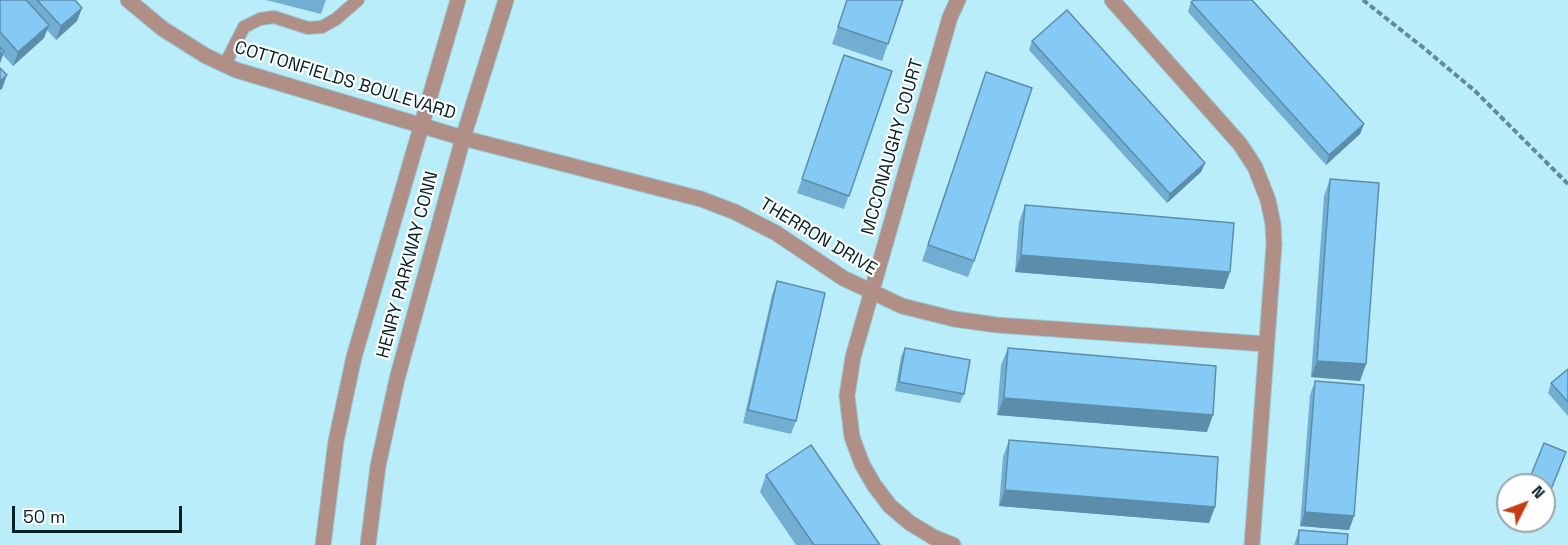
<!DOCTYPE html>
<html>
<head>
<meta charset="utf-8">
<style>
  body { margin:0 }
  #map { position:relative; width:1568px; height:545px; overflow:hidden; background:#baedfa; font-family:"Space Grotesk",sans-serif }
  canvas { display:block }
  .north { position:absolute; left:1496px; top:473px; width:60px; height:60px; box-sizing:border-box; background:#fff; border:2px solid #9aa5a8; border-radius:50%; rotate:48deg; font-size:16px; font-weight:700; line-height:24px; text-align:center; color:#021f26 }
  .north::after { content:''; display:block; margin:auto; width:21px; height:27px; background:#c63d14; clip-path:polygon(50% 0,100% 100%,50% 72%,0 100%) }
  .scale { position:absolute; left:12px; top:506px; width:170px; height:27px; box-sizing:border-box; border:3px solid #021f26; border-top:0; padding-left:8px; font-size:18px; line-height:21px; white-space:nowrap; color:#021f26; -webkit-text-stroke:4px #fff; paint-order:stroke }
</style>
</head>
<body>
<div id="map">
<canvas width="1568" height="545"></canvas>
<div class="north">N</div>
<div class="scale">50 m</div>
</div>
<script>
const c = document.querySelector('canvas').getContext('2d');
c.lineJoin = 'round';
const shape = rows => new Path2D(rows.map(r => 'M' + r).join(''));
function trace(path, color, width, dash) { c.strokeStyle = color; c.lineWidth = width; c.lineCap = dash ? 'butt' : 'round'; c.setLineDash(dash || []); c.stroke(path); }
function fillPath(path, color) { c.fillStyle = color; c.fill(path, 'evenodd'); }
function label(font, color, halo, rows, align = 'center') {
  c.font = font + ' "Space Grotesk",sans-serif'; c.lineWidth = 4.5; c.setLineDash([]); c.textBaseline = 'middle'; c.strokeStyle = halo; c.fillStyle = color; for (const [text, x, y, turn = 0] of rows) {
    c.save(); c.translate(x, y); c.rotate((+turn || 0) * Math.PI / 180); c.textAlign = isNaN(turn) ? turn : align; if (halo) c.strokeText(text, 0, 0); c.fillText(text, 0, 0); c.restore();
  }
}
const service = shape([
  [225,64,244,27,260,19,274,17,308,28,322,27,336,19,358,0]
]);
const minor = shape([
  [128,0,163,29,206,56,236,70,463,138,701,199,735,212,776,233,843,278,902,306,954,319,997,325,1266,344],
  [1112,0,1240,144,1255,167,1268,200,1273,224,1274,245,1252,545],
  [953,545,933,537,910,523,890,506,874,485,862,464,852,437,847,396,853,357,950,17,958,0]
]);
const tertiary = shape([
  [323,545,336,441,354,357,458,0],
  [368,545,378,466,397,379,463,138,506,0]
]);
trace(service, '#99c8d4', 14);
trace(minor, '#99c8d4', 17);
trace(tertiary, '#99c8d4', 17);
trace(shape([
  [1363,0,1425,49,1475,91,1568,184]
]), '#628b95', 4, [6, 3]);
trace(service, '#af8f86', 12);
trace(minor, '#af8f86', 15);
trace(tertiary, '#af8f86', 15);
fillPath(shape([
  [0,0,75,0,82,8,77,21,56,40,47,30,44,38,13,66,3,55,0,63],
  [266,0,326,0,321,14],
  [847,0,903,0,882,61,832,44],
  [1191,2,1364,124,1360,134,1326,165,1188,12],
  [1032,41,1205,163,1201,172,1167,203,1029,50],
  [844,55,892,71,844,209,797,193],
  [980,89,974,261,968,277,922,261],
  [1330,179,1366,364,1360,381,1311,377,1324,196],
  [1025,205,1224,289,1015,272,1019,222],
  [777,281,796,421,791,434,743,423,772,295],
  [905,348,964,394,960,403,895,391,901,357],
  [1008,348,1207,432,997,415,1001,365],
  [1568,369,1568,416,1548,393,1551,383],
  [1315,381,1354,516,1349,530,1300,526,1310,395],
  [1009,440,1209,523,999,506,1003,457],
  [766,475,880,545,796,545,760,492],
  [1299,530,1347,545,1294,545]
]), '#72aed2');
fillPath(shape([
  [82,8,77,21,56,40,61,26],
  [49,25,44,38,13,66,18,52],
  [4,51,0,63,0,55],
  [7,75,2,89,0,90,0,81],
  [1364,124,1360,134,1326,165,1329,155],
  [1205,163,1201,172,1167,203,1170,194],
  [1021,255,1230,272,1224,289,1015,272],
  [1317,361,1366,364,1360,381,1311,377],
  [1004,398,1213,415,1207,432,997,415],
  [1005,490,1215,507,1209,523,999,506],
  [1305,512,1354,516,1349,530,1300,526]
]), '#5c8dab');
const building = shape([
  [0,0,26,0,49,25,18,52,0,32,0,0],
  [37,0,75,0,82,8,61,26,37,0],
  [847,0,903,0,888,44,838,27,847,0],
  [1194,0,1252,0,1364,124,1329,155,1191,2,1194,0],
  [1067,10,1205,163,1170,194,1032,41,1067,10],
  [0,47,4,51,0,55,0,47],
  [844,55,892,71,849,196,802,179,844,55],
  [0,68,7,75,0,81,0,68],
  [986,72,1032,88,974,261,928,245,986,72],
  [1330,179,1379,183,1366,364,1317,361,1330,179],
  [1025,205,1234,223,1230,272,1021,255,1025,205],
  [777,281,825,293,796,421,748,410,777,281],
  [905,348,970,360,964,394,899,382,905,348],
  [1008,348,1216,366,1213,415,1004,398,1008,348],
  [1568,369,1568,402,1551,383,1568,369],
  [1315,381,1364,385,1354,516,1305,512,1315,381],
  [1009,440,1218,457,1215,507,1005,490,1009,440],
  [1544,443,1566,452,1546,502,1544,501,1544,485,1527,485,1544,443],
  [811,445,880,545,814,545,766,475,811,445],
  [1299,530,1348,534,1347,545,1298,545,1299,530]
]);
fillPath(building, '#84caf4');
trace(building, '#5c8dab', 1.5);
label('18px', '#021f26', '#fff', [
  ["COTTONFIELDS BOULEVARD",345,81,17],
  ["MCCONAUGHY COURT",893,147,-74],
  ["THERRON DRIVE",818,237,31],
  ["HENRY PARKWAY CONN",408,265,-75]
]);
</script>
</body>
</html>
